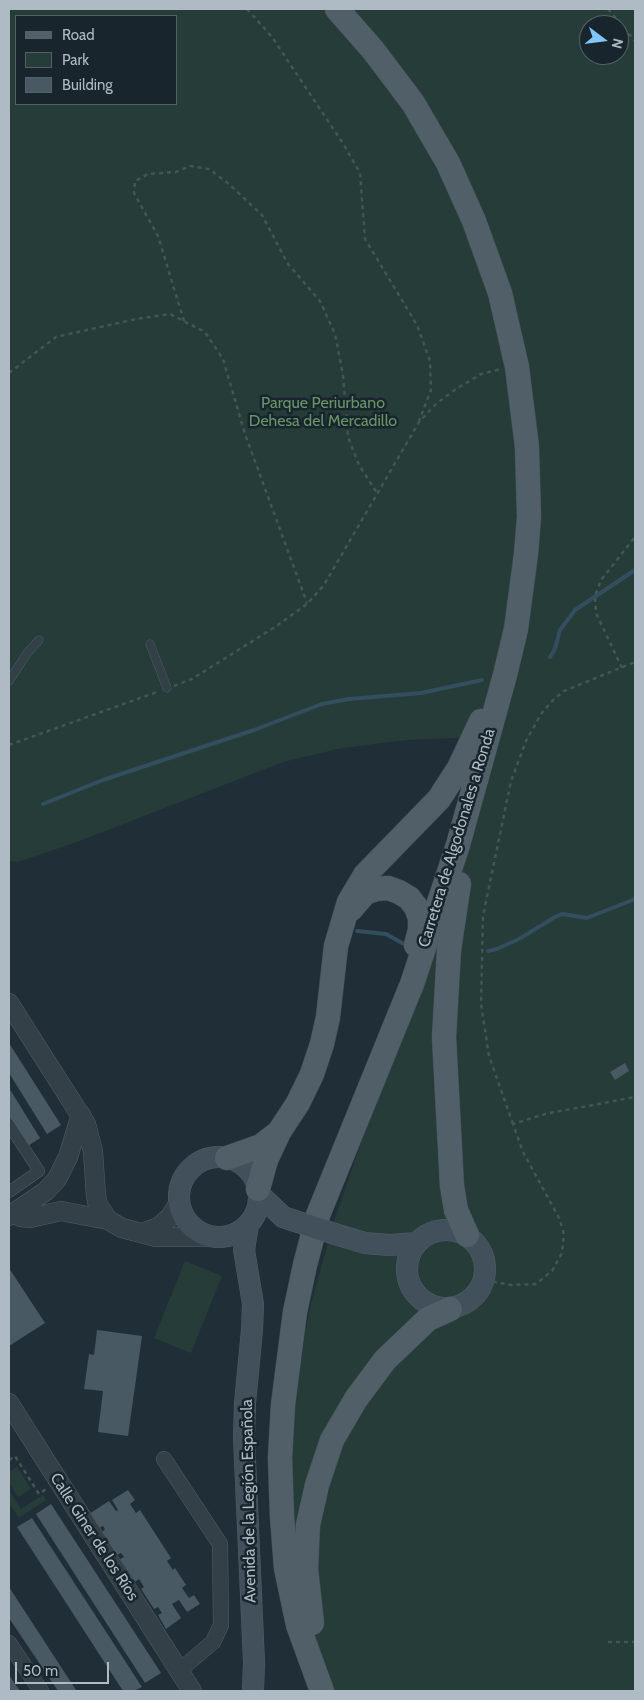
<!DOCTYPE html>
<html>
<head>
<meta charset="utf-8">
<style>
  body { margin:0 }
  #map { position:relative; width:644px; height:1700px; overflow:hidden; background:#202f37; font-family:Cabin,sans-serif }
  canvas { display:block }
  .frame { position:absolute; inset:0; border:10px solid #aebbc4; pointer-events:none }
  .legend { position:absolute; left:15px; top:15px; width:162px; height:90px; box-sizing:border-box; background:#19252c; border:1px solid #556169; margin:0; padding:6px 9px; list-style:none; font-size:15px; color:#aebbc4 }
  .legend li { display:flex; align-items:center; gap:10px; height:25px }
  .legend b { width:25px; border:1px solid #556169 }
  .north { position:absolute; left:579px; top:15px; width:50px; height:50px; box-sizing:border-box; background:#19252c; border:1px solid #556169; border-radius:50%; rotate:105deg; font-size:14px; font-weight:700; line-height:20px; text-align:center; color:#aebbc4 }
  .north::after { content:''; display:block; margin:auto; width:18px; height:22px; background:#80c7f7; clip-path:polygon(50% 0,100% 100%,50% 72%,0 100%) }
  .scale { position:absolute; left:15px; top:1662px; width:94px; height:22px; box-sizing:border-box; border:2px solid #aebbc4; border-top:0; padding-left:6px; font-size:15px; line-height:18px; white-space:nowrap; color:#aebbc4; -webkit-text-stroke:4px #19252c; paint-order:stroke }
</style>
</head>
<body>
<div id="map">
<canvas width="644" height="1700"></canvas>
<div class="frame"></div>
<ul class="legend">
<li><b style="height:6px;background:#516068"></b>Road</li>
<li><b style="height:14px;background:#253c38"></b>Park</li>
<li><b style="height:14px;background:#485963"></b>Building</li>
</ul>
<div class="north">N</div>
<div class="scale">50 m</div>
</div>
<script>
const c = document.querySelector('canvas').getContext('2d');
c.lineJoin = 'round';
function fillPath(path, color) { c.fillStyle = color; c.fill(path, 'evenodd'); }
const shape = rows => new Path2D(rows.map(r => 'M' + r).join(''));
function trace(path, color, width, dash) { c.strokeStyle = color; c.lineWidth = width; c.lineCap = dash ? 'butt' : 'round'; c.setLineDash(dash || []); c.stroke(path); }
function label(font, color, halo, rows, align = 'center') {
  c.font = font + ' Cabin,sans-serif'; c.lineWidth = 5; c.setLineDash([]); c.textBaseline = 'middle'; c.strokeStyle = halo; c.fillStyle = color; for (const [text, x, y, turn = 0] of rows) {
    c.save(); c.translate(x, y); c.rotate((+turn || 0) * Math.PI / 180); c.textAlign = isNaN(turn) ? turn : align; if (halo) c.strokeText(text, 0, 0); c.fillText(text, 0, 0); c.restore();
  }
}
fillPath(shape([
  [9,9,635,9,635,1691,334,1691,321,1660,306,1606,295,1543,290,1467,294,1404,309,1311,334,1221,373,1109,497,736,407,740,342,748,283,762,77,842,18,862,9,861],
  [16,16,176,16,176,104,16,104],
  [589,25,619,25,619,55,589,55],
  [185,1261,222,1276,191,1353,154,1338],
  [17,1467,31,1489,18,1497,9,1482,9,1472],
  [9,1490,21,1509,43,1495,46,1500,19,1518,9,1503]
]), '#253c38');
trace(shape([
  [550,657,555,649,560,630,575,610,635,570],
  [43,804,103,780,254,730,322,704,349,699,421,693,482,680],
  [357,931,386,934,404,944],
  [488,951,497,949,519,939,555,917,562,914,587,918,635,899]
]), '#334e5f', 4);
fillPath(shape([
  [9,1043,61,1125,47,1134,9,1073],
  [625,1063,629,1071,615,1080,610,1072],
  [9,1088,40,1138,28,1146,9,1116],
  [9,1268,45,1323,9,1346],
  [97,1330,142,1336,128,1436,98,1432,103,1391,84,1389,89,1354,94,1355],
  [128,1490,135,1500,130,1504,136,1513,140,1510,171,1558,167,1561,173,1570,175,1568,186,1585,182,1588,189,1598,194,1595,200,1604,187,1612,179,1600,172,1604,181,1618,166,1629,158,1615,162,1613,158,1607,154,1609,141,1589,144,1587,139,1579,135,1582,120,1559,124,1557,121,1553,117,1555,102,1532,105,1529,103,1526,99,1528,89,1514,109,1501,116,1511,118,1510,112,1500],
  [51,1504,161,1673,145,1683,36,1514],
  [32,1518,142,1687,134,1691,123,1691,17,1527],
  [9,1587,76,1690,74,1691,58,1691,9,1618],
  [9,1675,20,1691,9,1691]
]), '#485963');
const service = shape([
  [150,644,167,688],
  [9,681,28,652,39,640]
]);
const pedestrian = shape([
  [9,1125,39,1171,9,1192]
]);
const minor = shape([
  [164,1459,220,1544,221,1625,213,1642,180,1670],
  [9,1643,41,1691]
]);
const tertiary = shape([
  [9,1003,86,1124,93,1151,96,1196,98,1205,108,1220,122,1228,156,1237,212,1237],
  [14,1213,21,1217,30,1218,61,1211,108,1220],
  [9,1216,46,1191,57,1179,68,1157,81,1115],
  [145,1232,159,1227,170,1217,180,1201],
  [9,1403,192,1691]
]);
const secondary = shape([
  '179 1197a40 40 0 1 1 80 0a40 40 0 1 1-80 0Z',
  [259,1194,283,1217,292,1220],
  [248,1225,244,1250,253,1304,252,1330,245,1403,244,1438,254,1662,253,1691],
  '407 1269a39 39 0 1 1 78 0a39 39 0 1 1-78 0Z',
  [335,1234,365,1243,389,1245,417,1243]
]);
const primary = shape([
  [459,884,449,950,444,1037,452,1186,456,1210,467,1235],
  [351,909,365,893,376,889,388,888,399,892,409,898,416,907,420,918,420,930,416,945],
  [227,1158,261,1146,279,1132],
  [258,1189,266,1160,279,1132,298,1103,312,1074,322,1044,328,1017,336,946,349,902,365,875,439,799,459,768,481,721],
  [312,1623,306,1569,308,1525,317,1485,332,1440,356,1399,385,1360,428,1319,450,1309],
  [322,1691,298,1625,286,1568,282,1516,280,1458,283,1405,295,1312,305,1265,318,1215,412,984,458,845,505,675,516,629,526,554,529,517,527,447,517,367,500,293,474,221,448,163,413,103,373,50,337,9]
]);
trace(service, '#515e65', 9);
trace(pedestrian, '#515e65', 12);
trace(minor, '#515e65', 16);
trace(tertiary, '#515e65', 20);
trace(secondary, '#515e65', 22);
trace(primary, '#404c54', 25);
trace(shape([
  [247,9,272,37,344,145,360,173,365,239,417,325,430,361,431,390,419,421],
  [608,9,635,41],
  [184,321,158,236,134,193,135,181,148,174,176,172,190,166,209,169,229,184,262,215,288,264,320,301,335,334,343,375,348,437,359,465,377,493],
  [9,373,56,337,136,319,170,314,205,332,223,359,245,434,307,603],
  [622,668,596,613,595,596,601,580,635,537],
  [174,686,192,679,275,627,307,604,324,585,419,422,436,404,456,389,481,374,501,369],
  [9,745,157,692],
  [513,1124,489,1056,481,1004,483,916,511,781,526,741,541,714,553,700,564,691,635,662],
  [485,1280,511,1285,536,1284,552,1271,562,1253,564,1234,559,1218,523,1152,513,1124,545,1114,635,1097],
  [9,1460,15,1456,39,1494,46,1489],
  [608,1642,635,1642]
]), '#425755', 2.5, [4, 4]);
trace(service, '#344048', 8);
trace(pedestrian, '#344048', 11);
trace(minor, '#344048', 15);
trace(tertiary, '#344048', 19);
trace(secondary, '#42505b', 21);
trace(primary, '#516068', 24);
const secondaryBridge = shape([
  [292,1220,335,1234]
]);
trace(secondaryBridge, '#515e65', 22, []);
trace(secondaryBridge, '#42505b', 21);
label('16px', '#669567', '#19252c', [
  ["Parque Periurbano",323,403],
  ["Dehesa del Mercadillo",323,421]
]);
label('16px', '#aebbc4', '#19252c', [
  ["Carretera de Algodonales a Ronda",457,838,-73],
  ["Avenida de la Legión Española",249,1501,-91],
  ["Calle Giner de los Ríos",94,1537,57]
]);
</script>
</body>
</html>
